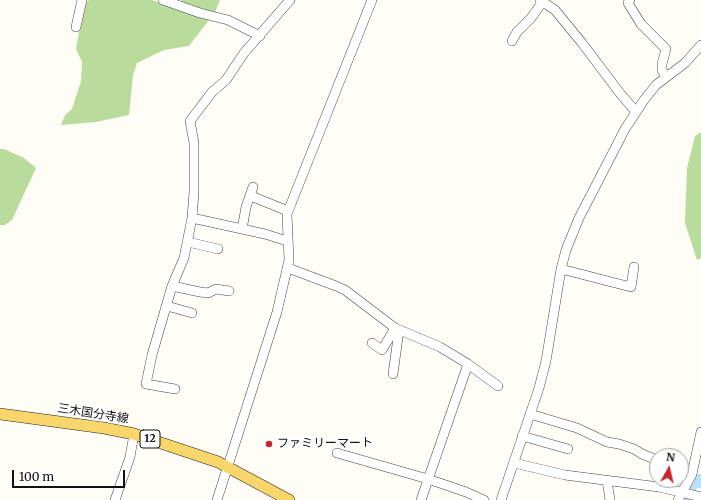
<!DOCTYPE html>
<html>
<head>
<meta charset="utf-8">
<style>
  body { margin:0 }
  #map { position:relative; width:701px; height:500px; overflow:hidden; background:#fffdf5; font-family:Merriweather,serif }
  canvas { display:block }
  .north { position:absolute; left:649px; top:448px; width:40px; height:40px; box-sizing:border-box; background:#fff; border:1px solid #a0a0a0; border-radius:50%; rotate:8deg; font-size:11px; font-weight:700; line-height:16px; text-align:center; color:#111 }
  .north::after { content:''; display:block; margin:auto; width:14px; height:18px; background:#c4262e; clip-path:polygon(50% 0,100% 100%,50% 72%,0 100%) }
  .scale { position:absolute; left:12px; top:470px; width:113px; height:18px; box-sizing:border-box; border:2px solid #111; border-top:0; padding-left:5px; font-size:12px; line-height:14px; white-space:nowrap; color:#111; -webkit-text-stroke:3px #fff; paint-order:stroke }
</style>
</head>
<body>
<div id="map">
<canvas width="701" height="500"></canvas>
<div class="north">N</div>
<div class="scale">100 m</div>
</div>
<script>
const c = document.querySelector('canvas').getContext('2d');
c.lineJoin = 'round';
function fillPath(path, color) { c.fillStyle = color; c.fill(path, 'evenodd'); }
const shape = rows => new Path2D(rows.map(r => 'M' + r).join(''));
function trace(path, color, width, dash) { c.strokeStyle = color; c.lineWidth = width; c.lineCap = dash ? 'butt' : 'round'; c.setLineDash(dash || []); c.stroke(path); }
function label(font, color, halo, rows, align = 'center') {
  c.font = font + ' Merriweather,"Noto Sans JP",serif'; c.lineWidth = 4; c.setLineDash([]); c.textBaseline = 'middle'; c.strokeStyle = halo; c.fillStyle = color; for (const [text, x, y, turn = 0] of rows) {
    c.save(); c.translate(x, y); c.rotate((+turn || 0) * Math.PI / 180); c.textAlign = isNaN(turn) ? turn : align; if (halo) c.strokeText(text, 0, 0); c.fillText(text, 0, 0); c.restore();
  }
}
fillPath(shape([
  [89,0,152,0,209,20,189,46,164,50,137,63,133,75,129,115,96,122,61,125,65,115,72,109,81,81,82,62,76,49,84,4],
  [182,0,220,0,215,13,181,2],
  [701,132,701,258,697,260,685,223,687,168,695,136],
  [0,149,4,149,24,158,36,168,12,220,5,225,0,225]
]), '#b9dc9c');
trace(shape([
  [685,496,693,481,701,481]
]), '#b9e0f7', 14);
const minor = shape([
  [163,0,200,13,228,20,260,36],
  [540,0,555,10,582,43,619,92,636,112],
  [630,0,628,3,641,24,666,49,662,64,662,70,666,77],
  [76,27,82,0],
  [512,41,517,32,531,18,544,0],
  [251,196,283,209],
  [192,218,265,234,287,241],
  [242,229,246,207,253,187],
  [188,242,218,249],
  [288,268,336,286,345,290,395,328,440,347,468,364,498,386],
  [561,269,631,287,634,267],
  [172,286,200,292,208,293,216,289,229,291],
  [167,306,192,313],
  [372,343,382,350,395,328],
  [393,374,399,330],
  [175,389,146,384,152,355,172,286,184,258,192,218,194,192,194,143,190,121,212,92,226,80,244,53,290,0],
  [530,414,577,428,607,442,619,444,634,449,642,454,657,460],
  [522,436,568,449],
  [337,453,428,479,466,492,484,500],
  [514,463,565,475,659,487,701,497],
  [607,481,610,500],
  [115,500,130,457,134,434],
  [217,500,277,312,289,260,287,214,372,0],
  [421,500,468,364],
  [501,500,539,388,546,361,561,269,566,250,579,218,625,129,644,100,656,85,685,63,701,45],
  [678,500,692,474,701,432]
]);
const major = shape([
  [0,414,104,428,134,434,218,462,289,500]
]);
trace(minor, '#444', 10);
trace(major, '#222', 12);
trace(minor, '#fff', 9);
trace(major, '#f9d66b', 11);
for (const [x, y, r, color] of [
  [269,444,4,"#c4262e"]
]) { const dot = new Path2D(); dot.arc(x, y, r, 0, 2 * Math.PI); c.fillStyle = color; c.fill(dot); trace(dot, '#fff', 1.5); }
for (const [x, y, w] of [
  [150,439,20]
]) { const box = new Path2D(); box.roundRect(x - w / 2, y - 9, w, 18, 3); c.fillStyle = '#fff'; c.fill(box); trace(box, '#111', 1); }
label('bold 11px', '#111', null, [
  ["12",150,439]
]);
label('12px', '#111', '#fff', [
  ["三木国分寺線",93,414,9]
]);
label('12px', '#111', '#fff', [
  ["ファミリーマート",277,444]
], 'left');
</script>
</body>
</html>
